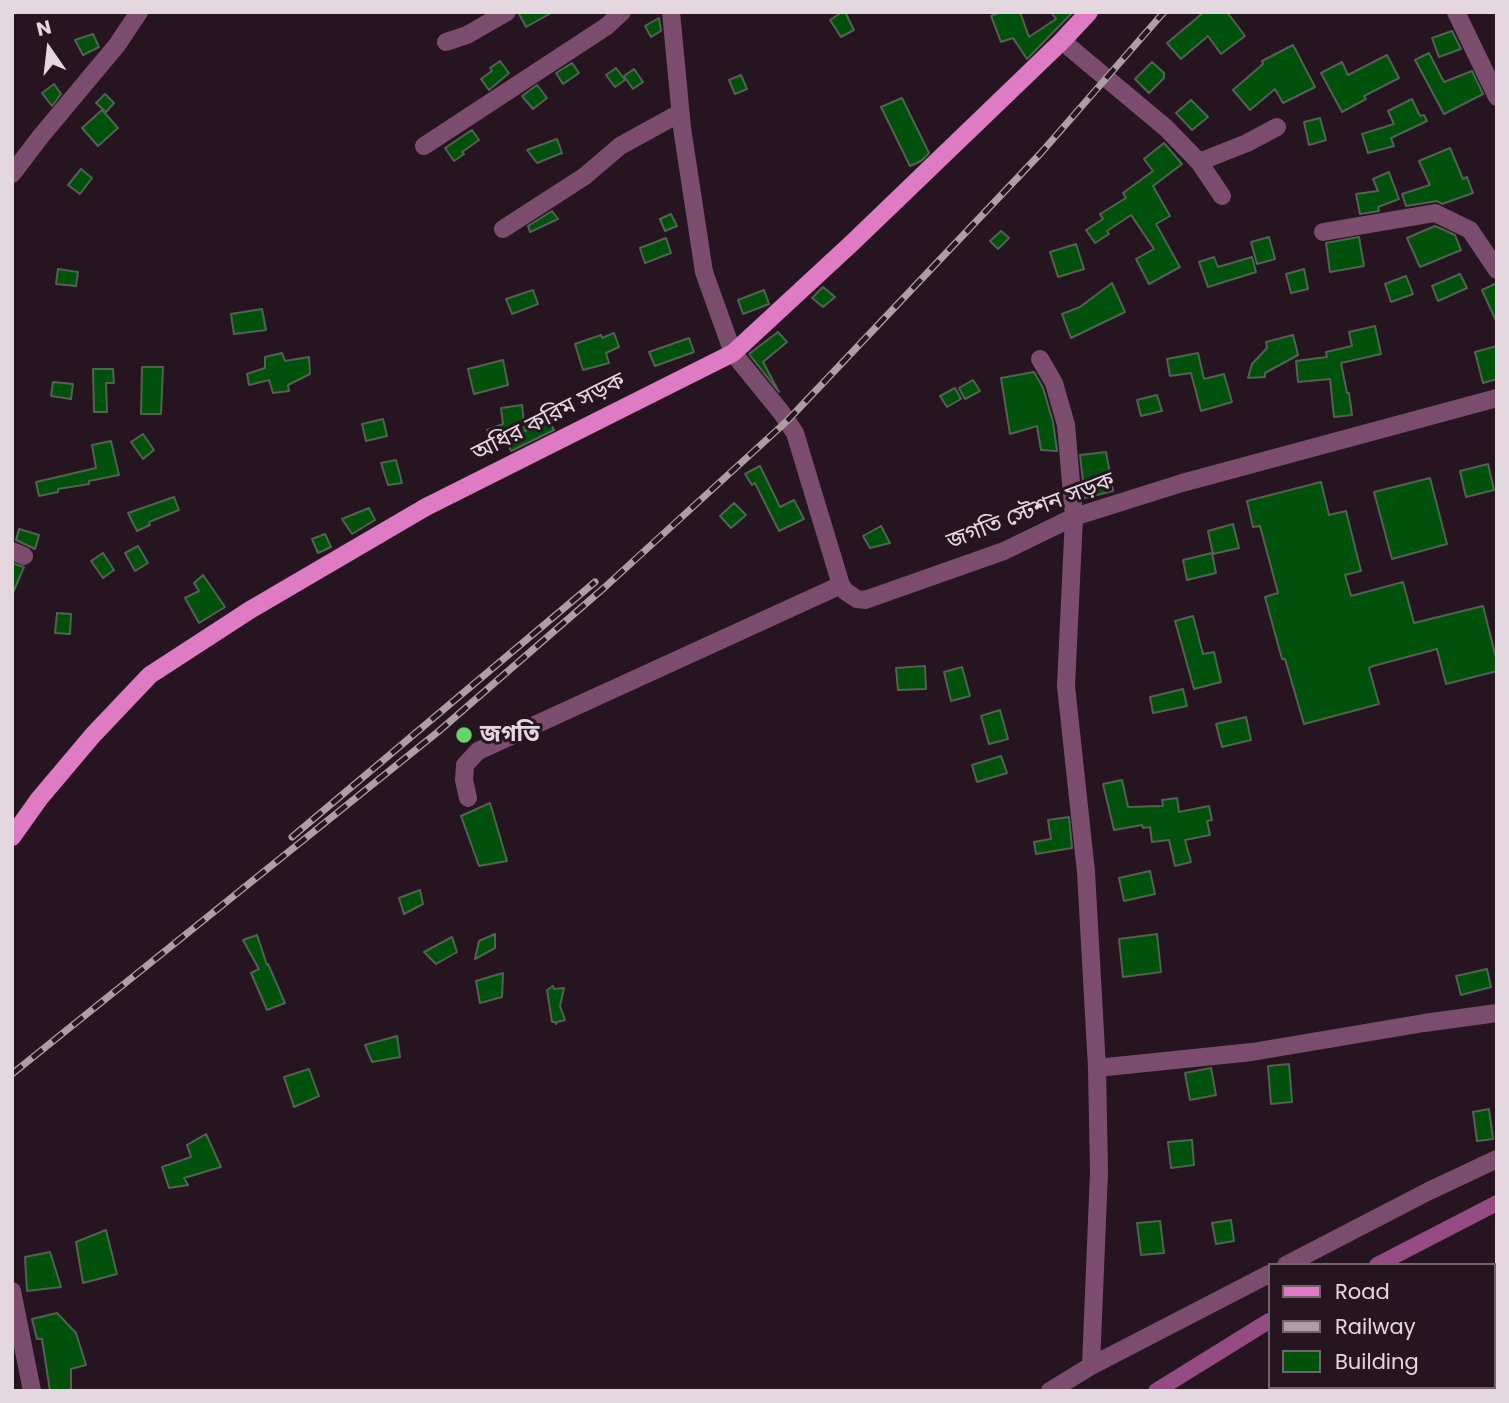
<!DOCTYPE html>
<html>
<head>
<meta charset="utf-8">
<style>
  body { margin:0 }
  #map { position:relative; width:1509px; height:1403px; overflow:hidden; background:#261521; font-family:Poppins,sans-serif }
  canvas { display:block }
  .frame { position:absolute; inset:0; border:14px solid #e4d7df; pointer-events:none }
  .legend { position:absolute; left:1268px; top:1263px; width:228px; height:126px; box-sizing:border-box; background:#261521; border:2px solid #72636d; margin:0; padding:9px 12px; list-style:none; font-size:21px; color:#e4d7df }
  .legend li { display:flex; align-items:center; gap:14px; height:35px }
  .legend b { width:35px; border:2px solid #72636d }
  .north { position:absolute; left:14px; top:14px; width:70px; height:70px; -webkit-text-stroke:5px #261521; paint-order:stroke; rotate:346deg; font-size:19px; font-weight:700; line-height:28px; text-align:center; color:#e4d7df }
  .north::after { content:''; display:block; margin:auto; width:24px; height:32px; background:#e4d7df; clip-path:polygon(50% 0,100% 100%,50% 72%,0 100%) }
</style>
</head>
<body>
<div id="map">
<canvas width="1509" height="1403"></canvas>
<div class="frame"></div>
<ul class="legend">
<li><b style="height:9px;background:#df7ac4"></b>Road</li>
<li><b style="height:9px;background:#ac9ea7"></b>Railway</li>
<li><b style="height:19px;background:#01500b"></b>Building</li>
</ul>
<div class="north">N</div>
</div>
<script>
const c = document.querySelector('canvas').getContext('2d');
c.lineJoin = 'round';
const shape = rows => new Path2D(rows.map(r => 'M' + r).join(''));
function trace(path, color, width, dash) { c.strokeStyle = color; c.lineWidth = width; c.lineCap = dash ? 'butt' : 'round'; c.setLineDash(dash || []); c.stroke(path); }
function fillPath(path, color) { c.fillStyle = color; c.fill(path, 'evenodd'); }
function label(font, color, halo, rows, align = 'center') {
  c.font = font + ' Poppins,"Noto Sans Bengali",sans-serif'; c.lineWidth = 6; c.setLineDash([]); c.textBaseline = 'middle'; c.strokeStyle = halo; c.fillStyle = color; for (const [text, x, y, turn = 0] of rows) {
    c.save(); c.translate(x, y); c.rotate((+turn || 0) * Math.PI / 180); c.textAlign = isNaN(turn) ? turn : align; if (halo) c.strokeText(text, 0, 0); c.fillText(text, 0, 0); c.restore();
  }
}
trace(shape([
  [1377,1265,1497,1203],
  [1156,1391,1269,1321]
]), '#954b81', 16);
const building = shape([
  [518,12,553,12,526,27,518,12],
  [842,12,845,12,854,30,841,37,830,20,842,12],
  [1001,12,1020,12,1029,37,1056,19,1051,12,1072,13,1027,59,1013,38,1001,42,991,16,1001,12],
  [1204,12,1227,12,1245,36,1221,54,1208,36,1181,59,1167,43,1204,12],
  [659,18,661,31,651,37,645,26,659,18],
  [1452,31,1461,49,1439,57,1432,38,1452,31],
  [93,34,99,47,83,55,75,40,93,34],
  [1293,45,1315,87,1283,103,1275,89,1250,110,1233,90,1263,64,1262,61,1293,45],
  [1429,53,1444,82,1472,71,1483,94,1444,114,1415,60,1429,53],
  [1387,55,1399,78,1364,96,1366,99,1342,112,1321,73,1342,62,1348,75,1387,55],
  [500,61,509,73,489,90,481,79,492,71,490,68,500,61],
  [1152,62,1164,73,1164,78,1149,93,1135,79,1152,62],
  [572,63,579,73,563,84,556,73,572,63],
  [616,68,625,80,615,87,606,75,616,68],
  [634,69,643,82,633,89,624,76,634,69],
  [741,75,747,89,735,94,729,80,741,75],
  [54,84,61,94,52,106,42,93,54,84],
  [537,85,547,98,533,109,522,96,537,85],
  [105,94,114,103,106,112,96,103,105,94],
  [902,98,929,153,921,161,910,166,881,107,902,98],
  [1412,99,1420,116,1424,115,1427,121,1391,138,1394,146,1368,153,1362,134,1394,124,1388,111,1412,99],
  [1191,100,1208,117,1192,130,1176,113,1191,100],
  [102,110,118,128,98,146,82,128,102,110],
  [1320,118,1326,140,1309,145,1304,122,1320,118],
  [472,130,479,140,462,152,464,154,454,161,445,148,472,130],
  [557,139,562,153,537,163,527,150,557,139],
  [1164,143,1182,164,1153,186,1170,216,1156,224,1180,267,1149,284,1136,259,1154,249,1131,215,1107,231,1109,234,1095,243,1086,230,1103,219,1100,214,1126,198,1123,193,1153,171,1144,159,1164,143],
  [1450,148,1463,179,1467,177,1473,193,1442,204,1437,201,1406,206,1402,194,1430,185,1419,161,1450,148],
  [81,169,92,178,80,194,68,185,81,169],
  [1389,172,1399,199,1378,207,1379,211,1360,214,1356,194,1378,191,1373,179,1389,172],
  [552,211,558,219,530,232,528,226,552,211],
  [671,214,677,226,665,231,660,219,671,214],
  [1435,226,1455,235,1461,250,1420,267,1407,238,1435,226],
  [1001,231,1009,238,998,249,990,241,1001,231],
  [1269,237,1275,259,1257,264,1251,242,1269,237],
  [1359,237,1364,266,1330,272,1326,243,1359,237],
  [666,238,671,253,645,263,640,248,666,238],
  [1076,244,1084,269,1058,277,1050,252,1076,244],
  [1214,257,1218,267,1252,257,1256,272,1208,287,1199,262,1214,257],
  [58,269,78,272,76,286,56,284,58,269],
  [1304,269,1308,289,1291,293,1286,274,1304,269],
  [1460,274,1467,288,1438,301,1432,286,1460,274],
  [1406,276,1413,294,1391,302,1385,284,1406,276],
  [1112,283,1125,312,1071,338,1062,314,1080,307,1112,283],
  [1497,283,1497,323,1482,290,1497,283],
  [823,287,835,297,823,307,812,298,823,287],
  [533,290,538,304,512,314,506,299,533,290],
  [764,290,769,304,743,314,738,300,764,290],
  [262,309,266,330,234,334,231,314,262,309],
  [1375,326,1381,354,1341,363,1347,393,1349,393,1352,415,1334,417,1330,379,1298,382,1296,361,1327,357,1326,352,1352,346,1349,332,1375,326],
  [778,332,787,342,763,362,779,392,749,354,778,332],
  [614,333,619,347,606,353,609,363,583,370,575,344,601,335,602,338,614,333],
  [1293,335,1298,355,1265,373,1265,377,1248,378,1252,364,1267,348,1266,342,1293,335],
  [689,338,694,352,655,366,649,352,689,338],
  [1497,346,1497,379,1483,383,1475,352,1497,346],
  [282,353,285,361,309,357,310,374,288,385,289,391,273,393,269,380,249,385,247,374,265,368,265,357,282,353],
  [1198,353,1204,379,1224,374,1232,402,1201,411,1191,373,1170,376,1167,359,1198,353],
  [503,360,508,385,474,394,468,369,503,360],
  [142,367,163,367,161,414,141,414,142,367],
  [93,369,113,369,114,383,106,383,107,412,94,412,93,369],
  [1034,372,1043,388,1053,422,1057,451,1041,450,1037,426,1010,434,1001,378,1034,372],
  [973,380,980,391,965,399,959,388,973,380],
  [53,382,73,384,71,399,51,396,53,382],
  [955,388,961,399,947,407,940,396,955,388],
  [1157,395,1162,411,1141,416,1137,400,1157,395],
  [522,405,525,431,548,419,554,430,511,451,505,439,492,444,487,430,503,424,501,408,522,405],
  [383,419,387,436,366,441,362,424,383,419],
  [143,434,154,450,143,459,131,442,143,434],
  [111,441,119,475,89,481,89,484,58,489,58,492,39,496,36,482,96,468,92,445,111,441],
  [1106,452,1113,491,1085,498,1080,455,1106,452],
  [396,460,402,483,388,485,381,463,396,460],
  [1488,464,1494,490,1466,497,1460,471,1488,464],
  [760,466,780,507,794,500,804,519,779,531,755,483,752,485,745,474,760,466],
  [1430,478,1447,544,1392,559,1374,492,1430,478],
  [1321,482,1329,515,1346,511,1361,571,1345,575,1351,596,1403,582,1414,623,1483,606,1497,662,1497,671,1446,684,1437,649,1373,666,1369,668,1379,704,1304,724,1285,659,1282,659,1265,597,1278,593,1260,526,1253,527,1247,501,1321,482],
  [174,497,179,510,149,522,150,525,137,531,128,513,174,497],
  [734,503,746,515,731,528,720,516,734,503],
  [369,508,375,520,352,534,342,519,369,508],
  [1233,524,1239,548,1213,554,1208,531,1233,524],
  [881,526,890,543,870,548,863,536,881,526],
  [19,529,39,535,35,549,16,540,19,529],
  [325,534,331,547,318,553,312,539,325,534],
  [138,546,148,563,135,571,125,553,138,546],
  [103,553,114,570,103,578,91,561,103,553],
  [1212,553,1216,573,1187,580,1183,560,1212,553],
  [12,563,24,567,12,595,12,563],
  [203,575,225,607,199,623,185,598,199,591,194,583,203,575],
  [57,613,71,614,70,634,55,633,57,613],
  [1193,616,1203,654,1214,652,1221,682,1194,689,1175,621,1193,616],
  [925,666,926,689,898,690,896,668,925,666],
  [962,667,970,696,951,701,944,672,962,667],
  [1183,689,1187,706,1153,713,1150,697,1183,689],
  [1000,710,1008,739,989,744,981,716,1000,710],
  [1246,717,1251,740,1222,747,1216,724,1246,717],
  [1001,756,1007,773,977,782,972,765,1001,756],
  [1122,780,1128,807,1163,806,1162,800,1177,798,1179,812,1209,806,1212,820,1207,821,1210,835,1185,840,1191,862,1175,866,1169,840,1152,842,1150,827,1143,828,1142,825,1114,830,1103,784,1122,780],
  [490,803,507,861,479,866,461,816,490,803],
  [1069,817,1072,848,1036,854,1034,842,1051,839,1048,820,1069,817],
  [1150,871,1155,894,1124,901,1119,878,1150,871],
  [420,890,423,904,404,914,399,898,420,890],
  [495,934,495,948,475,959,479,941,495,934],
  [1157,934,1161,972,1123,977,1119,939,1157,934],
  [257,935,267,965,268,964,285,1003,267,1010,251,973,259,969,243,940,257,935],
  [452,937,457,952,436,964,424,952,452,937],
  [1487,969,1491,987,1461,995,1456,976,1487,969],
  [503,973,502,997,480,1003,476,981,503,973],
  [553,986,554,989,564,988,560,1006,565,1020,557,1022,556,1024,555,1022,552,1022,547,990,553,986],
  [397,1036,400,1057,372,1062,365,1045,397,1036],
  [1289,1064,1292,1102,1271,1104,1268,1066,1289,1064],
  [1211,1068,1216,1095,1190,1100,1185,1073,1211,1068],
  [309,1069,319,1096,294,1107,284,1077,309,1069],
  [1489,1109,1493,1139,1477,1141,1473,1112,1489,1109],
  [206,1134,221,1167,184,1178,188,1185,169,1188,162,1167,191,1157,187,1145,206,1134],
  [1192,1140,1194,1165,1171,1168,1168,1142,1192,1140],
  [1231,1220,1234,1241,1216,1244,1212,1223,1231,1220],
  [1160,1221,1164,1253,1141,1255,1137,1223,1160,1221],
  [106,1230,117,1274,83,1283,76,1242,106,1230],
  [50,1252,61,1287,27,1291,25,1257,50,1252],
  [57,1313,76,1333,86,1365,71,1369,71,1391,50,1391,42,1339,37,1339,32,1319,57,1313]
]);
fillPath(building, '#01500b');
trace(building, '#516251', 2);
trace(shape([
  [671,12,682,128,704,272,733,353,781,412,795,433,841,585,845,591,857,599,865,600,1004,551,1074,517,1182,483,1497,398],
  [1456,12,1497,97],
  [1062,41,1166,128,1199,162,1222,196],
  [446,42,467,35,507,12],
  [424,146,607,26,622,12],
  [1199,162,1247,143,1277,127],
  [12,174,41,136,117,45,139,12],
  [503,229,585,176,620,146,680,113],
  [1323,232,1435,213,1470,230,1497,270],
  [1040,359,1054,383,1066,425,1074,517,1066,686,1086,872,1097,1068,1099,1172,1091,1366],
  [12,551,24,556],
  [468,798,464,780,465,765,478,751,841,585],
  [1097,1068,1252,1052,1424,1023,1497,1013],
  [1286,1265,1429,1191,1497,1159],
  [12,1291,32,1391],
  [1278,1387,1281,1391],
  [1313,1387,1316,1391],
  [1050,1391,1091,1366,1269,1274]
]), '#7c4c6e', 18);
trace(shape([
  [12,837,39,799,93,735,150,675,250,610,426,507,733,353,852,243,1062,41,1089,12]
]), '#df7ac4', 18);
const rail = shape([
  [292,837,595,582],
  [12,1074,439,731,605,587,787,421,1040,154,1164,12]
]);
trace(rail, '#ac9ea7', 7);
trace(rail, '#261521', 4.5, [13]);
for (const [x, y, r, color] of [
  [464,735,9,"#65d467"]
]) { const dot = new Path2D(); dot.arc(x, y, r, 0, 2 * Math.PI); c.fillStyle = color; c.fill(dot); trace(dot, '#261521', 2.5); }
label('23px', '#e4d7df', '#261521', [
  ["অধির করিম সড়ক",549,418,-27],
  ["জগতি স্টেশন সড়ক",1031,512,-21]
]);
label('bold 23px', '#e4d7df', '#261521', [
  ["জগতি",480,735]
], 'left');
</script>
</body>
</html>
